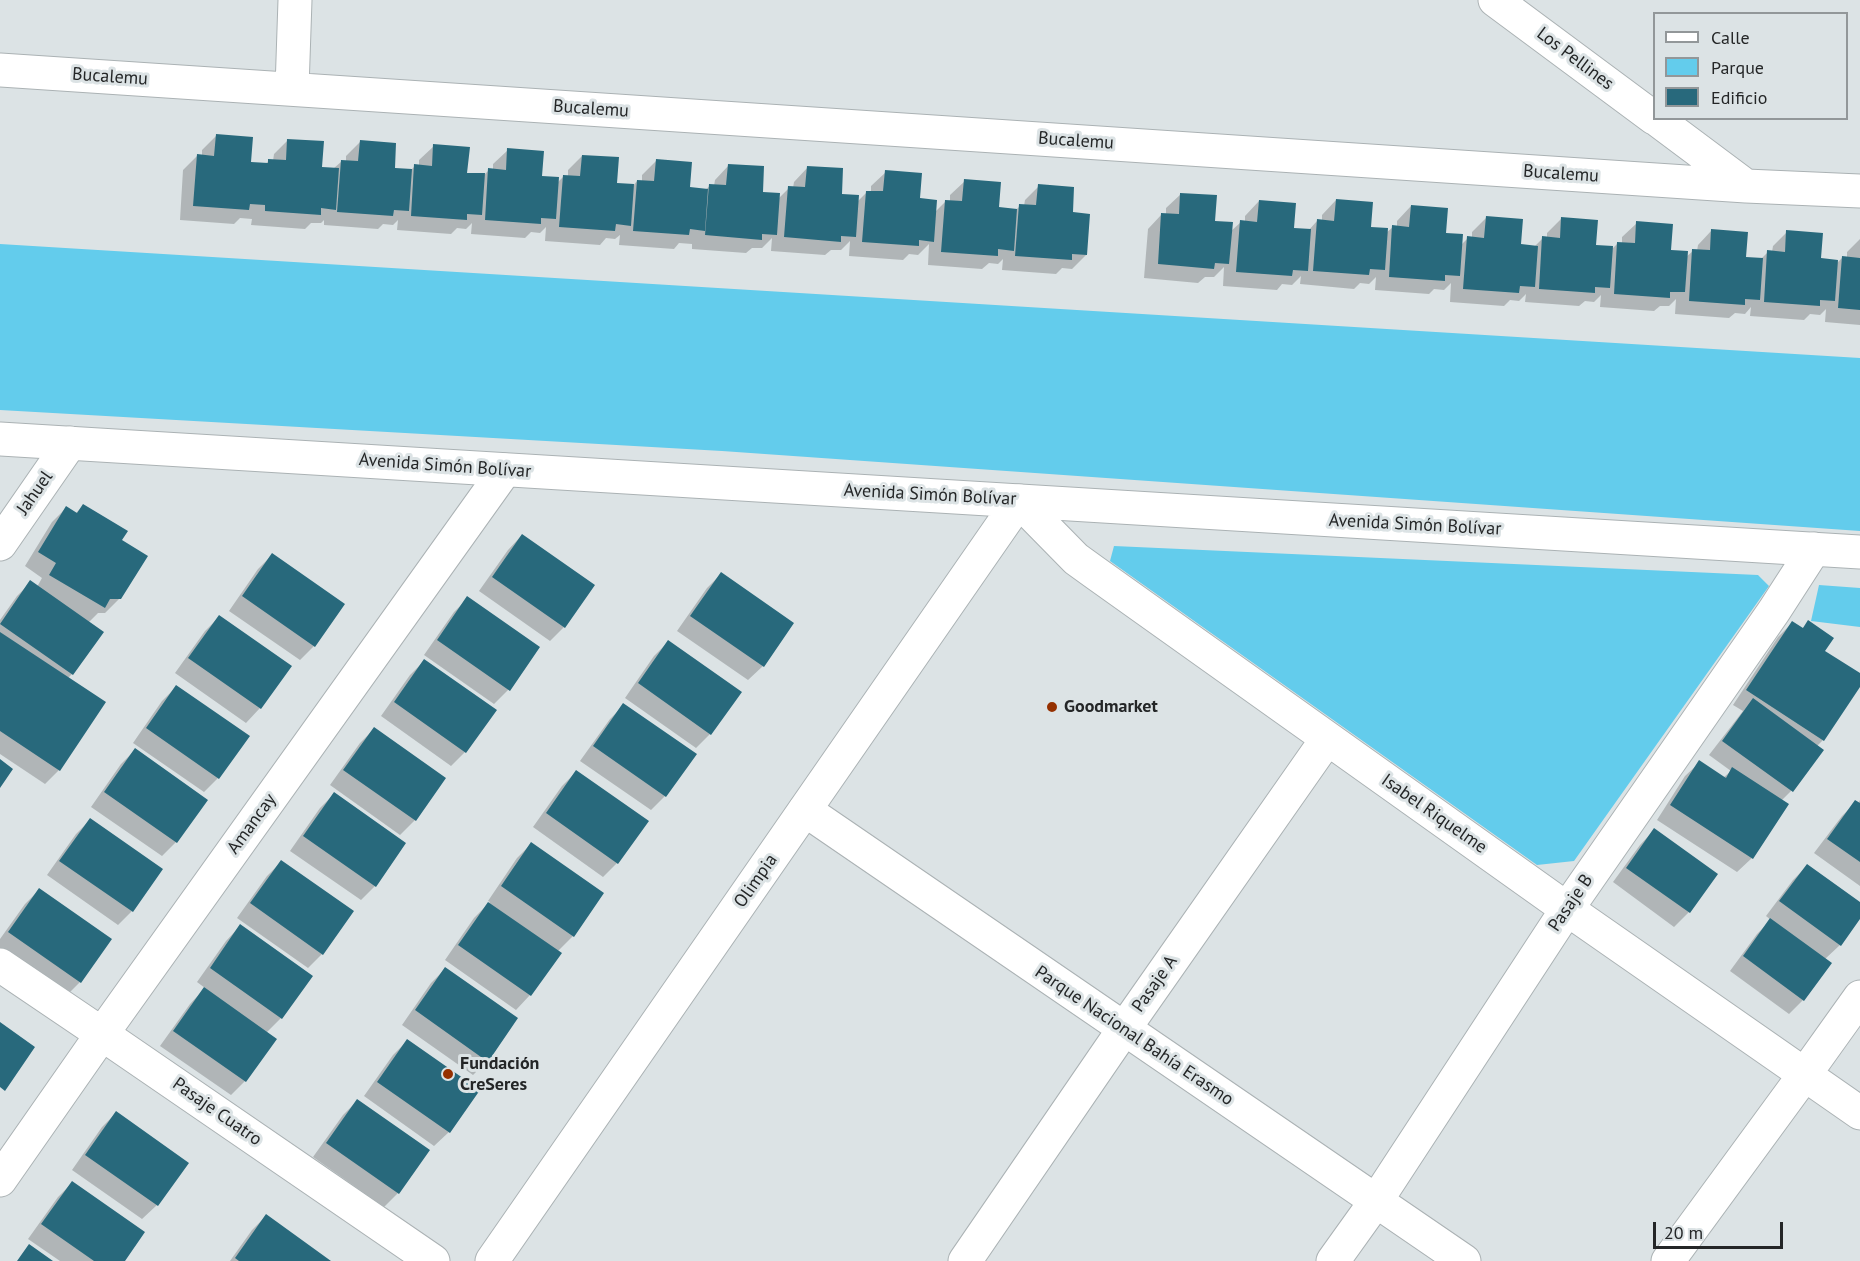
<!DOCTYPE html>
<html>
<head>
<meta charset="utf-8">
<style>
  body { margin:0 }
  #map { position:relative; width:1860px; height:1261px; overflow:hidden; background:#dce3e5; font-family:"PT Sans",sans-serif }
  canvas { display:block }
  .legend { position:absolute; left:1653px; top:12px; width:195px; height:108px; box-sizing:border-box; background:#dce3e5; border:2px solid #929799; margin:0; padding:8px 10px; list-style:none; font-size:18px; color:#242627 }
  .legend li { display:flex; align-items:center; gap:12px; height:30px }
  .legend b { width:30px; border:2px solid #929799 }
  .scale { position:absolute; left:1653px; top:1222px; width:130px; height:27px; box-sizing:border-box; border:3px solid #242627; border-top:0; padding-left:8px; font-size:18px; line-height:21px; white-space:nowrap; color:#242627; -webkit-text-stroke:4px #dce3e5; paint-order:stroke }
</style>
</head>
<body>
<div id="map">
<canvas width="1860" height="1261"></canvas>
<ul class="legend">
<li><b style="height:8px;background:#fff"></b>Calle</li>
<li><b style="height:16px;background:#63ccec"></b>Parque</li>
<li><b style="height:16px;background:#28697c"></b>Edificio</li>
</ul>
<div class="scale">20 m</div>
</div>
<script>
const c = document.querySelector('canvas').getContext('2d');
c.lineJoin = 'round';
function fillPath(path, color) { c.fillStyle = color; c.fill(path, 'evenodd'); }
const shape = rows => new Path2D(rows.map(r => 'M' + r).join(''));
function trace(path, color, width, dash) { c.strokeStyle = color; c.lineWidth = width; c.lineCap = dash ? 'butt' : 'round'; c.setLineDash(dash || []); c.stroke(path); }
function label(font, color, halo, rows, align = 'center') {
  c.font = font + ' "PT Sans",sans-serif'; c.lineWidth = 6; c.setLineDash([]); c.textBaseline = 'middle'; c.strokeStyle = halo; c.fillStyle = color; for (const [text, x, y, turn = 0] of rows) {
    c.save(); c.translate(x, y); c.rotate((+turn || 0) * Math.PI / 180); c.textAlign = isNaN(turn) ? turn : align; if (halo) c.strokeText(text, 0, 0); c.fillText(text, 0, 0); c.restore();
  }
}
fillPath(shape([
  [0,244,1860,358,1860,531,722,451,0,410],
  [1114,546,1758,575,1769,586,1574,861,1537,865,1110,561],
  [1819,585,1860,588,1860,627,1811,621]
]), '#63ccec');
fillPath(shape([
  [216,136,249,164,265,165,269,160,273,161,274,154,288,140,321,168,333,169,342,161,346,161,346,156,360,142,393,170,410,171,415,166,419,166,419,160,434,146,466,174,484,175,489,170,493,170,493,164,508,150,540,177,557,183,564,176,568,177,568,170,582,156,615,184,633,186,637,181,642,182,642,175,656,161,689,189,705,190,710,186,714,186,715,180,729,165,761,193,779,198,789,188,793,188,794,182,808,167,840,195,857,202,867,192,871,192,871,186,886,172,935,212,946,201,950,201,950,195,965,181,998,209,1016,210,1020,206,1024,206,1025,200,1039,186,1071,214,1086,255,1072,269,1062,268,1056,274,1002,270,1003,259,998,264,989,263,982,269,928,265,929,244,918,255,909,254,903,260,849,256,850,241,841,250,831,250,825,255,771,251,772,238,762,248,752,248,746,253,692,249,692,244,679,243,674,249,619,245,620,235,615,239,606,238,600,245,545,241,546,227,540,233,531,232,525,238,471,234,472,223,466,229,457,228,451,234,397,230,398,220,393,225,383,224,378,229,324,225,324,220,321,223,311,223,305,229,251,225,252,219,240,218,234,224,180,220,183,170,197,156,202,156,202,150],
  [1181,194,1214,222,1230,232,1241,222,1245,222,1245,216,1259,201,1292,229,1308,231,1317,221,1322,221,1322,215,1336,200,1369,228,1386,233,1393,227,1397,227,1397,221,1411,206,1444,234,1461,245,1468,238,1472,238,1472,232,1486,218,1519,246,1534,247,1543,238,1547,238,1547,233,1562,218,1594,246,1613,248,1618,243,1622,243,1622,237,1637,223,1670,251,1686,257,1693,251,1697,251,1698,245,1712,230,1744,258,1760,260,1768,252,1772,252,1773,246,1787,232,1819,260,1836,264,1842,258,1847,258,1847,252,1860,239,1860,325,1825,322,1826,309,1820,315,1810,314,1804,320,1750,316,1751,307,1745,314,1735,313,1729,318,1675,314,1676,299,1669,306,1660,306,1654,311,1600,307,1601,295,1594,302,1585,301,1579,306,1525,302,1526,294,1519,301,1510,300,1504,306,1450,302,1451,283,1444,290,1434,289,1429,294,1375,290,1376,277,1369,284,1360,283,1354,289,1300,284,1301,276,1292,285,1282,284,1277,290,1223,286,1224,267,1214,277,1205,277,1198,283,1144,278,1148,229,1162,214,1166,215,1166,208],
  [83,506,120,541,120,598,105,613,98,613,88,623,72,674,67,679,59,770,45,784,0,754,0,620,17,596,31,582,37,587,42,578,25,566,52,522,66,508,75,514],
  [522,535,564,627,550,641,479,591,508,550],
  [272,555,314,646,300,660,229,611,258,569],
  [721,574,792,624,763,666,748,680,677,631,707,588],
  [468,598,538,648,508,690,494,704,424,655,454,612],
  [219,617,290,666,260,708,246,723,175,673,205,631],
  [1808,622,1823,651,1860,675,1860,685,1823,740,1817,746,1791,791,1781,801,1752,858,1737,872,1657,820,1685,776,1700,762,1723,778,1731,771,1709,755,1743,711,1733,705,1778,637,1792,623,1802,629],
  [668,642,710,734,696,748,625,698,654,656],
  [424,661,465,752,451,766,381,716,410,675],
  [176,687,218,778,204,792,133,743,162,701],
  [624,705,665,796,651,810,580,761,610,719],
  [374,729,444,778,415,820,400,835,330,785,360,743],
  [135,750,176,842,162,856,91,807,121,764],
  [576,772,617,863,603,877,533,827,562,786],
  [334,794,404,844,375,886,361,900,290,851,320,808],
  [1860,800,1860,886,1814,853,1842,816,1856,802,1858,804],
  [90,820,132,911,118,925,47,875,76,834],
  [1654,830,1715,874,1689,912,1674,927,1613,882,1640,845],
  [531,844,573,936,557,952,560,954,530,995,516,1010,445,960,474,918,490,902,488,901,517,858],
  [281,862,322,954,308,968,237,918,267,876],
  [1807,866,1860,904,1860,916,1840,945,1825,959,1803,1000,1789,1014,1730,971,1757,934,1771,920,1766,916,1793,880],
  [39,890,80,982,66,996,0,950,0,939,25,904],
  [240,926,281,1018,266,1033,275,1039,245,1081,231,1095,160,1046,190,1004,205,988,197,982,226,941],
  [445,969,487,1061,473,1075,402,1025,431,983],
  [408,1040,449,1132,434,1146,364,1096,393,1055],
  [357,1101,398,1193,384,1207,313,1157,343,1115],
  [116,1113,187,1163,157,1205,142,1219,72,1170,102,1127],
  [72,1183,123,1261,60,1261,28,1239,58,1197],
  [266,1216,329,1261,230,1261,252,1230]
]), '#0003');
fillPath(shape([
  [216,134,253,137,251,162,268,163,268,159,286,160,287,139,324,141,322,167,339,168,336,210,321,208,321,215,265,211,265,205,250,204,249,210,193,206,197,154,214,156],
  [360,140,396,143,395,168,412,169,409,211,394,210,393,216,337,212,341,160,358,161],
  [433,144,470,147,467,173,485,173,482,215,467,214,467,220,411,216,414,164,432,166],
  [507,148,544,151,542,176,559,177,556,219,541,218,541,224,485,220,488,168,506,170],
  [582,155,619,157,617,183,634,184,631,226,616,224,615,231,559,227,563,175,580,176],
  [656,159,692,162,690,187,708,189,705,231,690,229,689,235,633,231,637,180,654,181],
  [728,164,764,166,763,192,780,193,777,235,762,234,762,240,705,235,709,184,726,185],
  [807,166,843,168,842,194,859,195,856,237,841,236,841,242,784,237,788,186,805,187],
  [885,170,922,173,920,198,937,200,934,242,919,240,919,246,862,242,866,191,883,191],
  [964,179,1001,182,999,207,1017,209,1014,251,998,249,998,256,941,252,945,200,962,201],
  [1038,184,1074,187,1073,212,1090,214,1087,255,1072,254,1072,260,1015,256,1019,204,1036,205],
  [1180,193,1217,195,1215,221,1233,222,1229,264,1215,263,1214,269,1158,264,1161,213,1179,214],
  [1336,199,1373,202,1371,227,1388,228,1385,270,1370,269,1369,275,1313,271,1317,219,1334,221],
  [1259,200,1296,203,1294,228,1311,229,1308,271,1293,270,1292,276,1236,272,1240,220,1257,222],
  [1411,205,1448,208,1446,233,1463,234,1460,276,1445,275,1445,281,1389,277,1392,225,1409,227],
  [1486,216,1523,219,1521,244,1538,246,1535,287,1520,286,1519,293,1463,289,1467,236,1484,238],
  [1561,217,1598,220,1596,245,1613,246,1610,288,1595,287,1595,293,1539,289,1542,236,1560,238],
  [1636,221,1673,224,1671,250,1688,251,1685,292,1670,292,1670,298,1614,294,1617,242,1635,243],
  [1711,229,1748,232,1746,257,1763,258,1760,300,1745,299,1745,305,1689,301,1692,249,1710,250],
  [1786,230,1823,233,1821,258,1838,260,1835,301,1820,300,1820,306,1764,302,1767,250,1785,252],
  [1842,256,1860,258,1860,310,1838,308],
  [83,504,128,531,122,540,148,556,121,599,110,599,105,608,49,575,56,563,38,552,66,506,77,513],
  [522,534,595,585,565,628,492,577],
  [272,553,345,604,315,647,242,596],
  [721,572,794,623,764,667,690,616],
  [30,580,104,632,73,675,0,624],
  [467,596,540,647,510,691,437,640],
  [219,615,292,666,261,709,188,658],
  [1808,620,1834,638,1825,651,1860,673,1860,687,1824,741,1746,690,1792,621,1803,628],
  [0,632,106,702,60,771,0,731],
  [668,640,742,692,711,735,638,683],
  [424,659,497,710,466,753,394,702],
  [176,685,250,736,219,779,146,728],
  [1753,698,1824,750,1793,792,1722,741],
  [623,703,697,754,666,797,593,746],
  [374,727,446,778,416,821,343,770],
  [135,748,208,800,177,843,104,792],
  [0,759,13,769,0,788],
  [1699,760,1726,778,1732,767,1789,804,1753,859,1670,805],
  [576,770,649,821,618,864,546,813],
  [334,792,406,843,376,887,303,836],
  [1855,800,1860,803,1860,862,1827,839],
  [90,818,163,869,133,912,59,861],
  [1654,828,1718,874,1690,913,1626,868],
  [531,842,604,893,574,937,501,886],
  [281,860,354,911,323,955,250,903],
  [1807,864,1860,902,1860,919,1841,946,1779,901],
  [39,888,112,939,81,983,8,932],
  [488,902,562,953,531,996,458,945],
  [1770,918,1832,963,1804,1001,1743,956],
  [240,924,313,976,282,1019,210,968],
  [445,967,518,1018,488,1062,415,1010],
  [204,987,277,1039,246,1082,173,1031],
  [0,1022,35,1047,5,1091,0,1087],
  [407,1039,480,1090,450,1133,377,1082],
  [357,1099,430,1150,399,1194,326,1143],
  [116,1111,189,1163,158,1206,85,1155],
  [72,1181,145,1232,125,1261,94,1261,41,1224],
  [266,1214,331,1261,239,1261,235,1258],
  [29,1244,53,1261,17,1261]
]), '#28697c');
const minor = shape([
  [1495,0,1654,118],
  [0,70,1746,186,1860,191],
  [292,89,295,0],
  [1655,118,1746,186],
  [1019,501,1076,559,1094,572,1567,909,1860,1113],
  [0,544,70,443],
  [805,810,1464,1261],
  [0,965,102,1034,433,1261],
  [0,1180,102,1034,505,470],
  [965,1261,1124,1029,1327,739],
  [1333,1261,1376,1201,1567,909,1774,611,1814,549],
  [1668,1261,1805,1074,1860,997]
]);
const tertiary = shape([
  [0,439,1860,552],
  [492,1261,1019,501]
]);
trace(minor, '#abb2b4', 35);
trace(tertiary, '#abb2b4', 35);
trace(minor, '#fff', 33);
trace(tertiary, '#fff', 33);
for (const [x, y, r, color] of [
  [1052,707,6,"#953000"],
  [448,1074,6,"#953000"]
]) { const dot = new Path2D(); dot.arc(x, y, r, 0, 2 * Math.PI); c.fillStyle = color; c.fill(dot); trace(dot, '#dce3e5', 2); }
label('18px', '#242627', '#dce3e5', [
  ["Los Pellines",1575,59,37],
  ["Bucalemu",110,77,4],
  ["Bucalemu",591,109,4],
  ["Bucalemu",1076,141,4],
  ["Bucalemu",1561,174,4],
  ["Avenida Simón Bolívar",445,466,4],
  ["Jahuel",35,493,-55],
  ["Avenida Simón Bolívar",930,495,3],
  ["Avenida Simón Bolívar",1415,525,3],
  ["Isabel Riquelme",1434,814,35],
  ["Amancay",252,824,-54],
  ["Olimpia",756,881,-55],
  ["Pasaje B",1571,903,-56],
  ["Pasaje A",1155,984,-55],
  ["Parque Nacional Bahía Erasmo",1134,1036,34],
  ["Pasaje Cuatro",217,1112,35]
]);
label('bold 18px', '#242627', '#dce3e5', [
  ["Goodmarket",1064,707],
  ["Fundación",460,1064],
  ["CreSeres",460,1085]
], 'left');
</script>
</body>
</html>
